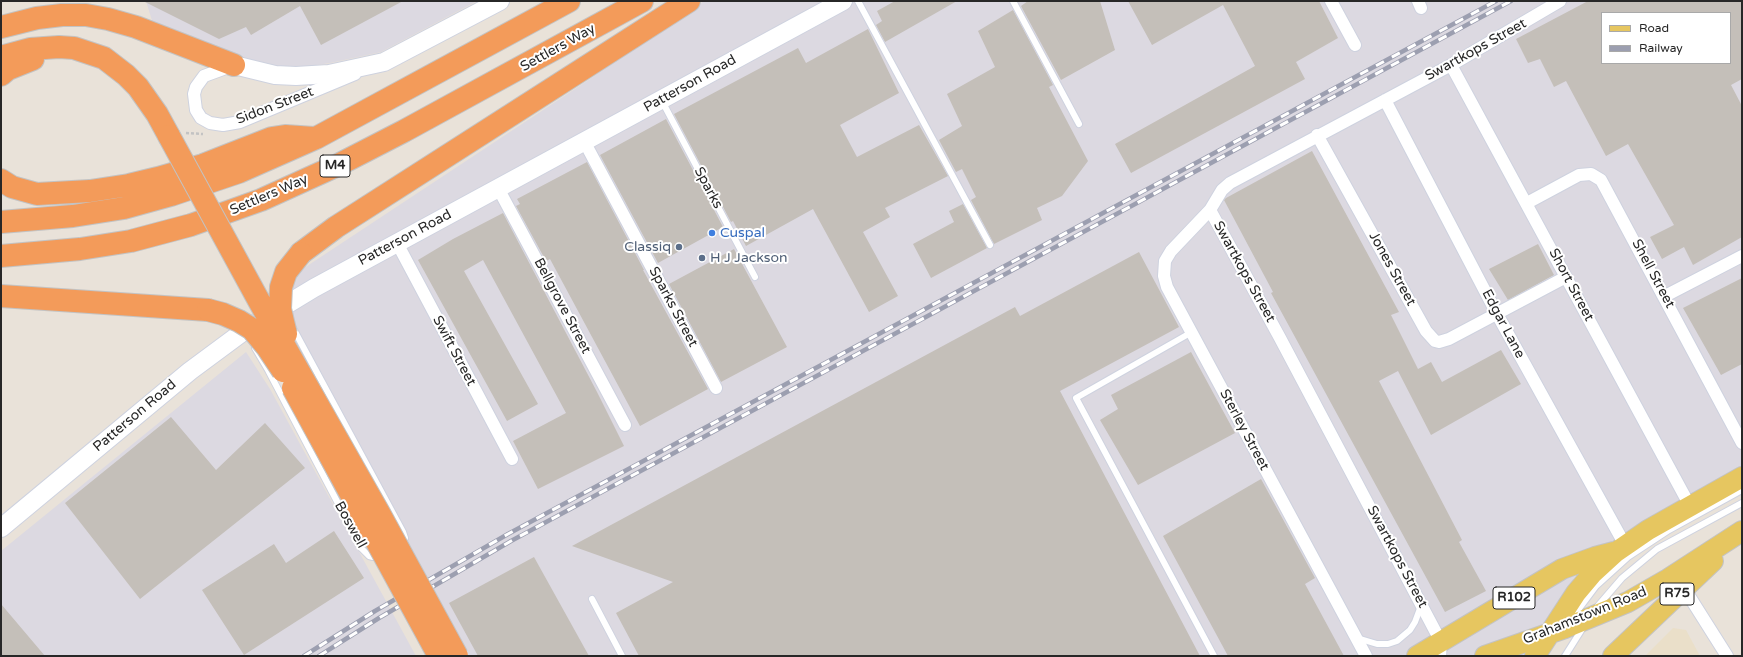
<!DOCTYPE html>
<html>
<head>
<meta charset="utf-8">
<style>
  body { margin:0 }
  #map { position:relative; width:1743px; height:657px; overflow:hidden; background:#e9e2d9; font-family:"Varela Round",sans-serif }
  canvas { display:block }
  .frame { position:absolute; inset:0; border:2px solid #272727; pointer-events:none }
  .legend { position:absolute; left:1601px; top:12px; width:130px; height:52px; box-sizing:border-box; background:#fff; border:1px solid #a9a9a9; margin:0; padding:5px 7px; list-style:none; font-size:12px; color:#272727 }
  .legend li { display:flex; align-items:center; gap:8px; height:20px }
  .legend b { width:20px; border:1px solid #a9a9a9 }
</style>
</head>
<body>
<div id="map">
<canvas width="1743" height="657"></canvas>
<div class="frame"></div>
<ul class="legend">
<li><b style="height:5px;background:#e6c660"></b>Road</li>
<li><b style="height:5px;background:#9c9fb0"></b>Railway</li>
</ul>
</div>
<script>
const c = document.querySelector('canvas').getContext('2d');
c.lineJoin = 'round';
function fillPath(path, color) { c.fillStyle = color; c.fill(path, 'evenodd'); }
const shape = rows => new Path2D(rows.map(r => 'M' + r).join(''));
function trace(path, color, width, dash) { c.strokeStyle = color; c.lineWidth = width; c.lineCap = dash ? 'butt' : 'round'; c.setLineDash(dash || []); c.stroke(path); }
function label(font, color, halo, rows, align = 'center') {
  c.font = font + ' "Varela Round",sans-serif'; c.lineWidth = 4; c.setLineDash([]); c.textBaseline = 'middle'; c.strokeStyle = halo; c.fillStyle = color; for (const [text, x, y, turn = 0] of rows) {
    c.save(); c.translate(x, y); c.rotate((+turn || 0) * Math.PI / 180); c.textAlign = isNaN(turn) ? turn : align; if (halo) c.strokeText(text, 0, 0); c.fillText(text, 0, 0); c.restore();
  }
}
fillPath(shape([
  [146,1,477,1,381,52,330,63,290,69,229,60,154,27],
  [704,1,1742,1,1742,468,1626,532,1576,575,1524,656,469,656,332,408,293,328,290,286,295,274,587,81],
  [1602,13,1730,13,1730,63,1602,63],
  [246,352,270,389,416,656,1,656,1,551]
]), '#dcd9e1');
fillPath(shape([
  [1673,628,1686,630,1700,656,1645,656]
]), '#eadfc9');
fillPath(shape([
  [143,1,403,1,321,45,300,6,251,35,246,27,219,39],
  [895,1,957,1,885,42,876,25,882,21,877,11],
  [1028,1,1100,1,1115,50,1061,80,1021,6],
  [1128,1,1319,1,1338,38,1296,62,1305,79,1131,173,1115,144,1255,66,1223,5,1152,45],
  [1588,1,1742,1,1742,79,1731,85,1742,106,1742,237,1693,265,1684,247,1662,259,1650,237,1674,225,1628,144,1606,156,1566,81,1554,87,1540,59,1528,63,1516,39],
  [1602,13,1730,13,1730,63,1602,63],
  [1013,10,1053,85,1049,87,1088,161,1062,196,1037,208,1042,220,994,244,971,200,976,197,962,169,956,172,939,140,962,126,947,94,995,67,978,31],
  [868,29,899,93,840,125,857,157,919,125,948,176,885,208,890,217,863,232,898,296,869,312,813,209,746,246,733,221,731,222,674,114,798,48,806,63],
  [666,119,723,227,658,263,600,155],
  [1312,151,1399,312,1391,315,1418,369,1431,362,1442,382,1501,350,1521,384,1431,435,1398,371,1379,381,1462,540,1459,542,1486,591,1445,612,1271,293,1273,292,1224,200,1226,198],
  [587,162,644,270,643,270,708,389,640,426,550,259,546,261,516,206,520,204,517,199],
  [963,204,987,248,931,278,913,244,954,222,949,211],
  [503,213,597,392,624,446,538,489,513,441,566,413,483,260,464,271,538,404,507,421,418,260,453,239],
  [1538,244,1554,275,1508,300,1489,269],
  [734,249,787,347,721,382,669,284],
  [1139,252,1179,327,1060,391,1200,656,639,656,616,613,673,582,572,546,1015,307,1020,316],
  [1742,278,1742,364,1721,375,1683,308],
  [1191,352,1235,433,1138,485,1100,420,1118,409,1111,395],
  [171,417,216,470,265,423,305,468,140,599,65,503],
  [1261,479,1315,578,1305,584,1344,656,1228,656,1163,536],
  [334,531,364,578,244,655,202,590,274,544,286,563],
  [534,557,589,656,478,656,449,603],
  [1,604,45,656,1,656]
]), '#c4bfb9');
const lane = shape([
  [858,1,990,245],
  [1013,1,1079,124],
  [662,101,755,277],
  [293,328,403,532,405,538,403,543],
  [1192,332,1076,398,1214,656],
  [255,348,268,370,362,549,369,556,373,557,379,555],
  [592,599,622,656],
  [1597,607,1622,578,1657,549,1742,503],
  [1572,618,1596,586,1628,557,1669,530,1742,490],
  [1357,638,1377,644,1388,644,1397,641,1410,630,1415,622,1421,606],
  [1565,656,1584,626]
]);
const street = shape([
  [1331,1,1355,45],
  [1418,1,1421,8],
  [234,65,204,76,196,87,194,94,196,110,201,118,210,123,223,125,240,122,355,74],
  [1451,65,1690,506],
  [1385,100,1497,314,1625,545],
  [1317,135,1426,331,1435,341,1439,342,1449,339,1566,277],
  [584,141,716,388],
  [498,188,625,425],
  [1527,203,1579,175,1591,174,1601,180,1742,443],
  [1210,210,1280,338,1441,642,1440,656],
  [397,243,512,459],
  [1665,296,1742,256],
  [1684,588,1727,656],
  [1366,656,1167,287,1164,276,1165,261,1171,251,1210,210,1222,190,1230,183,1451,65,1560,1]
]);
const secondary = shape([
  [234,65,275,75,296,76,329,74,384,62,500,1],
  [1,528,190,371,244,331,276,311,314,288,843,1]
]);
const primary = shape([
  [1417,656,1562,569,1595,557,1614,552],
  [1485,656,1565,628,1628,602,1668,579,1742,531],
  [1535,656,1576,593,1592,574,1616,552,1648,530,1742,477],
  [1613,656,1713,561]
]);
const highway = shape([
  [1,27,37,18,62,15,86,15,108,19,136,27,234,65],
  [1,57,30,49,59,47,74,48,104,58,126,75,138,87,157,114,169,136],
  [1,75,8,69,33,59],
  [1,180,12,187,37,194,90,191,129,185,158,178,203,165,272,138,285,136,314,138],
  [1,222,73,216,124,208,171,195,239,172,316,138,569,1],
  [301,253,336,227,689,1],
  [1,256,80,249,131,241,191,225,261,200,338,165,404,131,642,1],
  [1,296,208,310]
]);
trace(lane, '#ced2df', 8);
trace(street, '#ced2df', 14);
trace(secondary, '#ced2df', 20);
trace(primary, '#c3c3c3', 22);
trace(highway, '#c3c3c3', 24);
trace(shape([
  [186,133,203,134]
]), '#c3c3c3', 2.5, [3, 2]);
trace(lane, '#fff', 6);
trace(street, '#fff', 12);
trace(secondary, '#fff', 18);
trace(primary, '#e6c660', 20);
trace(highway, '#f39b5a', 22);
const rail = shape([
  [304,656,375,611,508,534,1496,1],
  [319,656,379,618,511,541,1511,1]
]);
trace(rail, '#9c9fb0', 4.5);
trace(rail, '#fff', 3, [9]);
const highwayBridge = shape([
  [169,136,259,301,379,513,457,656],
  [208,310,223,314,239,321,252,329,267,347,283,371],
  [286,334,280,309,281,287,286,272,301,253],
  [293,388,439,656]
]);
trace(highwayBridge, '#c3c3c3', 24, []);
trace(highwayBridge, '#f39b5a', 22);
for (const [x, y, r, color] of [
  [712,233,4,"#3f7fe0"],
  [679,247,4,"#5c6f8a"],
  [702,258,4,"#5c6f8a"]
]) { const dot = new Path2D(); dot.arc(x, y, r, 0, 2 * Math.PI); c.fillStyle = color; c.fill(dot); trace(dot, '#fff', 1.5); }
for (const [x, y, w] of [
  [335,166,30],
  [1677,594,34],
  [1514,598,42]
]) { const box = new Path2D(); box.roundRect(x - w / 2, y - 11, w, 22, 3); c.fillStyle = '#fff'; c.fill(box); trace(box, '#272727', 1); }
label('bold 13px', '#272727', null, [
  ["M4",335,166],
  ["R75",1677,594],
  ["R102",1514,598]
]);
label('14px', '#272727', '#fff', [
  ["Settlers Way",558,48,-29],
  ["Swartkops Street",1476,50,-29],
  ["Patterson Road",690,84,-29],
  ["Sidon Street",275,106,-21],
  ["Sparks",708,188,62],
  ["Settlers Way",269,195,-23],
  ["Patterson Road",405,238,-28],
  ["Jones Street",1392,269,61],
  ["Swartkops Street",1244,272,61],
  ["Shell Street",1653,274,62],
  ["Short Street",1571,285,62],
  ["Bellgrove Street",562,306,62],
  ["Sparks Street",673,307,62],
  ["Edgar Lane",1503,324,62],
  ["Swift Street",454,351,62],
  ["Patterson Road",135,416,-40],
  ["Sterley Street",1244,430,62],
  ["Boswell",350,525,61],
  ["Swartkops Street",1397,557,62],
  ["Grahamstown Road",1585,616,-22]
]);
label('14px', '#366cbe', '#fff', [
  ["Cuspal",720,233]
], 'left');
label('14px', '#4e5e75', '#fff', [
  ["Classiq",671,247],
  ["H J Jackson",710,258,"left"]
], 'right');
</script>
</body>
</html>
